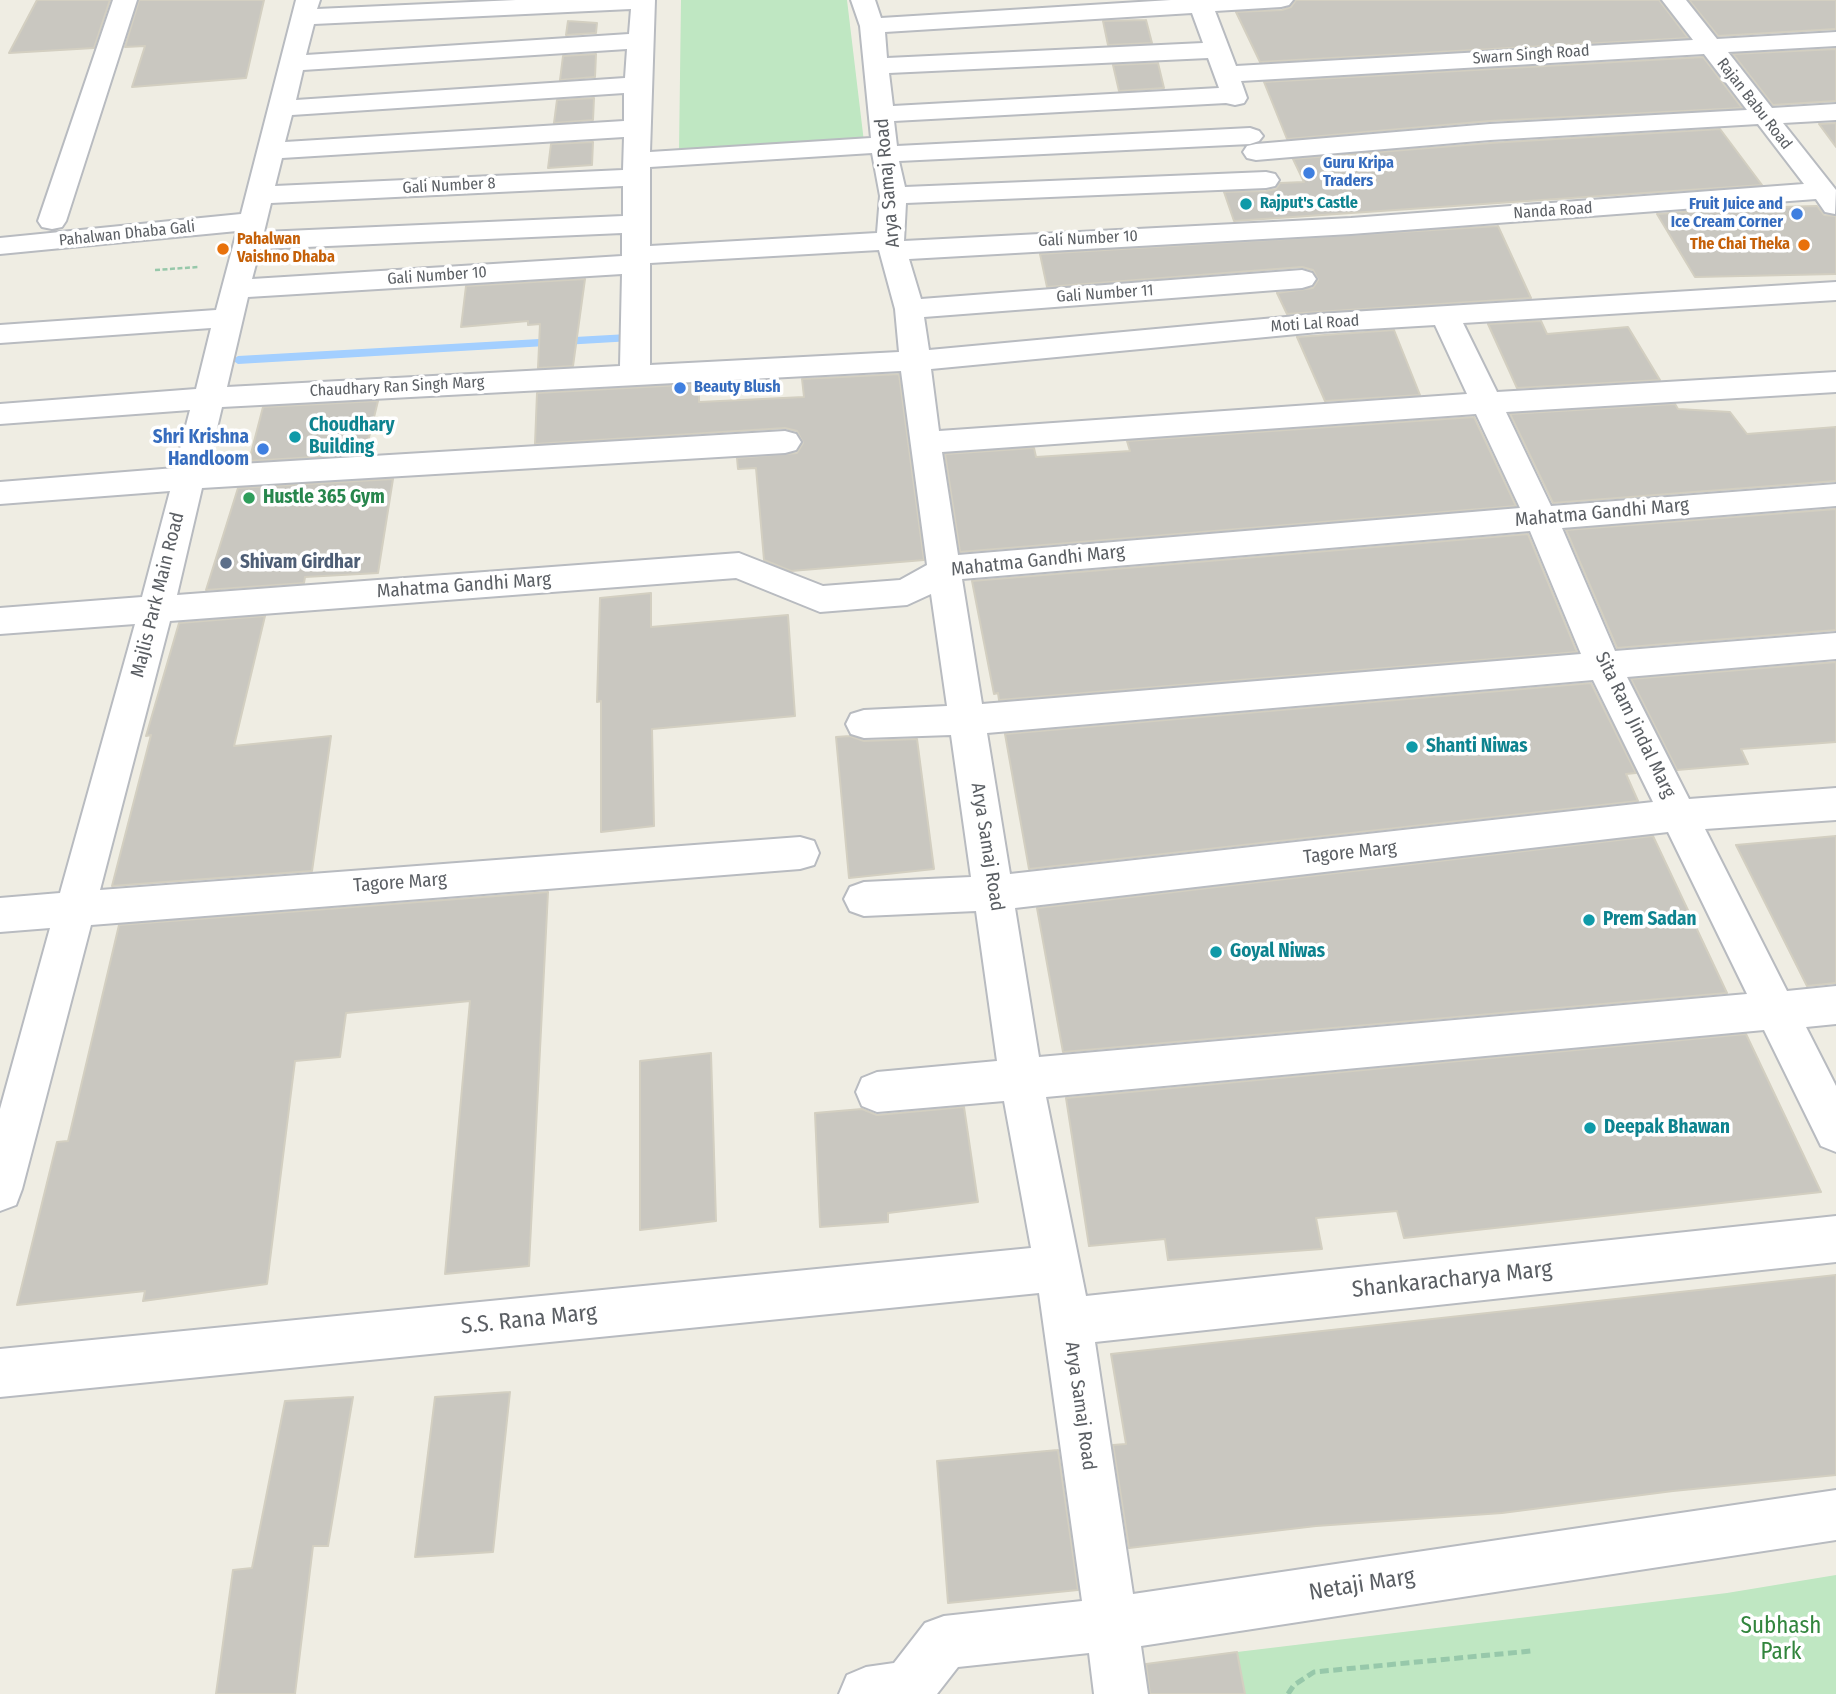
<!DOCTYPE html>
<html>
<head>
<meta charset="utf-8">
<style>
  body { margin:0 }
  canvas { display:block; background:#efede3 }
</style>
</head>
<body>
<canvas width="1836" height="1694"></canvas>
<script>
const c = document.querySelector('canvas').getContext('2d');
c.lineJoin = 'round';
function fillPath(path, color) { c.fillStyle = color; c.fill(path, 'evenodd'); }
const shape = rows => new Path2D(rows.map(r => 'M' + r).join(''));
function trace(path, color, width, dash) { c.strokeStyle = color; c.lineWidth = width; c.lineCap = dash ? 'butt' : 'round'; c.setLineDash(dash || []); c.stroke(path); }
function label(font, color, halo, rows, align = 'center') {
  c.font = font + ' "Fira Sans Condensed",sans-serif'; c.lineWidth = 7; c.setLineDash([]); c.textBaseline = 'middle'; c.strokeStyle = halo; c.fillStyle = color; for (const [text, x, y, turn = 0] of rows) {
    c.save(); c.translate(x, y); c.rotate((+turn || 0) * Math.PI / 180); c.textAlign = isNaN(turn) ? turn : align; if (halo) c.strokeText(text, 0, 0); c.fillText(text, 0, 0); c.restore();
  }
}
fillPath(shape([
  [681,0,847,0,864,142,679,152],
  [1836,1575,1836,1694,1245,1694,1237,1652,1727,1593]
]), '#bfe7c2');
fillPath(shape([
  [628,334,632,335,632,341,238,364,232,360,238,356,628,334]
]), '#a3cfff');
const building = shape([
  [37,0,110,0,94,48,9,53,37,0],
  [139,0,264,0,246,78,132,87,145,46,125,47,139,0],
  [1296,0,1659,0,1688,38,1260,62,1236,12,1282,10,1291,7,1296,0],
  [1689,0,1836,0,1836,29,1718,36,1689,0],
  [1146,20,1152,43,1108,45,1103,21,1146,20],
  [568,21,597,23,596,33,566,35,568,21],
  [1836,49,1836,101,1773,105,1733,54,1836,49],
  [596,54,595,77,560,80,563,56,596,54],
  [1703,57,1742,108,1490,121,1287,139,1264,82,1703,57],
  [1158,63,1164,88,1119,91,1113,65,1158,63],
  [594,98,593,120,554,123,557,100,594,98],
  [1836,123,1836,147,1819,124,1836,123],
  [1720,129,1762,185,1234,221,1224,192,1266,191,1276,189,1280,183,1304,182,1293,159,1490,143,1720,129],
  [593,142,592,165,548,168,551,144,593,142],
  [1778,205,1780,207,1817,206,1824,215,1836,216,1836,274,1695,277,1657,214,1778,205],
  [1498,226,1531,298,1287,314,1277,293,1313,288,1318,280,1313,270,1302,267,1047,287,1040,254,1498,226],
  [585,279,573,366,538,368,540,324,528,325,528,321,461,327,466,286,585,279],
  [1541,321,1547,334,1628,327,1660,380,1517,388,1488,324,1541,321],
  [1394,330,1420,395,1325,401,1297,337,1394,330],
  [899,374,924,560,791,571,764,560,756,468,738,469,737,458,797,453,803,443,797,431,785,428,535,444,537,393,699,384,699,402,804,397,802,379,899,374],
  [378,401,365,454,249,461,263,407,378,401],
  [1675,404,1678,409,1730,412,1747,434,1836,427,1836,481,1553,503,1510,414,1675,404],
  [1474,417,1516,506,960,552,945,454,1034,448,1036,457,1130,451,1127,441,1474,417],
  [393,479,378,573,305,577,304,583,206,590,238,488,393,479],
  [1836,509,1836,630,1617,648,1566,530,1836,509],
  [1528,534,1577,652,999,700,998,693,994,694,972,581,1528,534],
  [651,593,651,627,788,615,795,716,652,729,654,826,601,832,601,701,597,702,600,598,651,593],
  [265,616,234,746,331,736,312,871,112,886,151,735,146,736,179,623,265,616],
  [1836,662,1836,742,1741,749,1748,764,1677,770,1631,679,1836,662],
  [1591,683,1636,773,1626,774,1638,801,1029,869,1005,734,1591,683],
  [850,736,864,741,917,739,934,869,849,878,836,737,850,736],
  [1653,836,1727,993,1063,1052,1037,908,1653,836],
  [1836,836,1836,983,1807,986,1736,845,1836,836],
  [548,892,529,1266,445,1274,470,1001,346,1013,340,1057,295,1061,267,1284,143,1301,145,1291,17,1305,57,1142,68,1141,119,925,548,892],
  [1746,1034,1821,1192,1404,1238,1397,1211,1316,1218,1322,1249,1168,1260,1165,1239,1089,1246,1066,1098,1746,1034],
  [711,1053,716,1221,640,1230,640,1061,711,1053],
  [964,1107,978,1202,888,1213,888,1222,820,1227,815,1113,862,1109,877,1115,964,1107],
  [1836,1275,1836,1475,1673,1491,1502,1513,1316,1526,1129,1548,1113,1445,1126,1444,1111,1354,1836,1275],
  [510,1392,493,1552,415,1557,435,1397,510,1392],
  [353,1397,328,1546,313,1546,295,1694,216,1694,233,1570,252,1568,285,1401,353,1397],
  [1058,1450,1078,1590,948,1603,937,1461,1058,1450],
  [1237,1652,1245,1694,1150,1694,1146,1664,1237,1652]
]);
fillPath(building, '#c9c7c0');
trace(building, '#d3cfc1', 2);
const minor = shape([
  [113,0,137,0,66,221,62,227,52,229,42,227,38,221,113,0],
  [296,0,320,0,317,9,516,0,655,0,650,152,871,138,860,26,851,0,875,0,881,18,1171,0,1293,0,1289,5,1281,7,1215,11,1236,66,1693,40,1662,0,1686,0,1717,39,1836,32,1836,46,1728,52,1772,108,1836,104,1836,120,1783,123,1836,190,1835,214,1825,212,1816,199,1351,234,909,259,921,299,1302,270,1312,273,1316,279,1312,285,1302,288,924,317,929,350,1318,314,1836,282,1836,300,1463,323,1497,392,1836,372,1836,392,1506,412,1551,506,1836,484,1836,506,1562,528,1615,651,1836,633,1836,659,1627,677,1689,799,1836,788,1836,820,1705,829,1787,991,1836,986,1836,1024,1806,1027,1836,1086,1836,1152,1821,1146,1764,1030,1046,1097,1086,1296,1836,1216,1836,1262,1095,1342,1133,1594,1836,1490,1836,1540,1141,1646,1148,1694,1094,1694,1089,1653,958,1667,937,1694,839,1694,847,1675,866,1667,894,1663,925,1623,944,1616,1082,1601,1039,1293,0,1397,0,1349,1031,1248,1004,1101,877,1112,862,1106,856,1092,862,1078,877,1072,997,1061,976,911,864,916,850,911,844,899,850,887,864,882,971,877,951,735,864,738,851,734,846,724,851,714,864,710,947,706,931,594,907,605,820,612,736,578,170,621,100,890,800,837,814,841,819,853,814,865,800,869,91,925,22,1189,16,1205,0,1211,0,1109,50,928,0,932,0,898,60,893,135,624,0,634,0,608,142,597,170,491,0,504,0,482,175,468,190,410,0,424,0,404,196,389,211,328,0,343,0,325,216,310,237,231,0,254,0,238,241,214,296,0],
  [631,9,629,34,306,55,314,24,631,9],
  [1192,13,1203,43,887,58,885,32,1192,13],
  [627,49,625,78,296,100,303,70,627,49],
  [1704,54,1747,110,1490,124,1256,144,1247,146,1243,152,1247,158,1256,160,1490,140,1758,124,1804,184,1351,218,904,241,906,203,1266,188,1275,186,1279,180,1275,174,1266,172,905,187,899,161,1250,144,1259,141,1263,136,1259,131,1250,128,897,146,894,121,1226,103,1235,105,1244,103,1247,98,1241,81,1704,54],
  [1208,58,1219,88,893,106,889,73,1208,58],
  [624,93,624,121,285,142,292,115,624,93],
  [624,137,623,170,275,186,282,158,624,137],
  [872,153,880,196,877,233,650,246,650,167,872,153],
  [623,186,623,216,264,232,271,203,623,186],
  [622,233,622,256,252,279,260,249,622,233],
  [879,250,895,309,899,352,650,365,650,263,879,250],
  [622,274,620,366,227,387,248,297,622,274],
  [1435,325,1467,394,939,431,931,369,1318,332,1435,325],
  [901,371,927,565,900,580,823,586,739,553,177,595,202,488,785,453,796,450,801,442,796,434,785,431,208,466,222,407,901,371],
  [1476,414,1520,508,958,555,942,452,1476,414],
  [1530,531,1581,654,982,704,962,579,1530,531],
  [1593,680,1653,802,1010,874,987,733,1593,680],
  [1668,832,1747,994,1039,1057,1015,908,1668,832]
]);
trace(minor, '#b8bbc0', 4);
trace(shape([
  [155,270,198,267]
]), '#97c8aa', 2.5, [5, 2.5]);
trace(shape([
  [1288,1694,1294,1685,1314,1672,1531,1651]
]), '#97c8aa', 5, [9, 4.5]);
fillPath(minor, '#fff');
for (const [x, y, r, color] of [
  [1309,173,7,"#3f7fe0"],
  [1246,204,7,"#0f9aa8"],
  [1797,214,7,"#3f7fe0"],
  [1804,245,7,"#e8710a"],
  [223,249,7,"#e8710a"],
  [680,388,7,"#3f7fe0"],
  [295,437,7,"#0f9aa8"],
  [263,449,7,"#3f7fe0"],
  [249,498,7,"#2e9e5b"],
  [226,563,7,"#5c6f8a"],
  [1412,747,7,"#0f9aa8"],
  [1589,920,7,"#0f9aa8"],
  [1216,952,7,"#0f9aa8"],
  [1590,1128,7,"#0f9aa8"]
]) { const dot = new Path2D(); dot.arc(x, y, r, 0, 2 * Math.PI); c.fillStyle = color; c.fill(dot); trace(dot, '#fff', 2.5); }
label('16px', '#5b5f64', '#fff', [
  ["Swarn Singh Road",1531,55,-4],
  ["Rajan Babu Road",1754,104,52],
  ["Gali Number 8",449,186,-3],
  ["Nanda Road",1553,211,-4],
  ["Pahalwan Dhaba Gali",127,234,-6],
  ["Gali Number 10",1088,239,-3],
  ["Gali Number 10",437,276,-4],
  ["Gali Number 11",1105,294,-4],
  ["Moti Lal Road",1315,324,-4],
  ["Chaudhary Ran Singh Marg",397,387,-3]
]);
label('bold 16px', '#366cbe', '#fff', [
  ["Guru Kripa",1323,164],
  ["Traders",1323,182],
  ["Fruit Juice and",1783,205,"right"],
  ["Ice Cream Corner",1783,223,"right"],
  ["Beauty Blush",694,388]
], 'left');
label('bold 16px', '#0d838f', '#fff', [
  ["Rajput's Castle",1260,204]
], 'left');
label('bold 16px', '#c56008', '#fff', [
  ["Pahalwan",237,240],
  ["Vaishno Dhaba",237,258],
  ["The Chai Theka",1790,245,"right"]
], 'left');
label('19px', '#5b5f64', '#fff', [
  ["Arya Samaj Road",888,183,-95],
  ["Mahatma Gandhi Marg",1602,513,-5],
  ["Mahatma Gandhi Marg",1038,561,-6],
  ["Mahatma Gandhi Marg",464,586,-4],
  ["Majlis Park Main Road",158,595,-76],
  ["Sita Ram Jindal Marg",1635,725,64],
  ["Arya Samaj Road",987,847,81],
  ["Tagore Marg",1350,853,-6],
  ["Tagore Marg",400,883,-4],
  ["Arya Samaj Road",1080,1406,82]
]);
label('bold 19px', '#0d838f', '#fff', [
  ["Choudhary",309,426],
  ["Building",309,448],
  ["Shanti Niwas",1426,747],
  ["Prem Sadan",1603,920],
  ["Goyal Niwas",1230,952],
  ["Deepak Bhawan",1604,1128]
], 'left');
label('bold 19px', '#366cbe', '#fff', [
  ["Shri Krishna",249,438],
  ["Handloom",249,460]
], 'right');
label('bold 19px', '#27864d', '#fff', [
  ["Hustle 365 Gym",263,498]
], 'left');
label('bold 19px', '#4e5e75', '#fff', [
  ["Shivam Girdhar",240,563]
], 'left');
label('23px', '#5b5f64', '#fff', [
  ["Shankaracharya Marg",1452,1280,-6],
  ["S.S. Rana Marg",529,1320,-6],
  ["Netaji Marg",1362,1585,-9]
]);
label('23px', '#32853d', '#fff', [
  ["Subhash",1781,1627],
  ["Park",1781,1653]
]);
</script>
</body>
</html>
